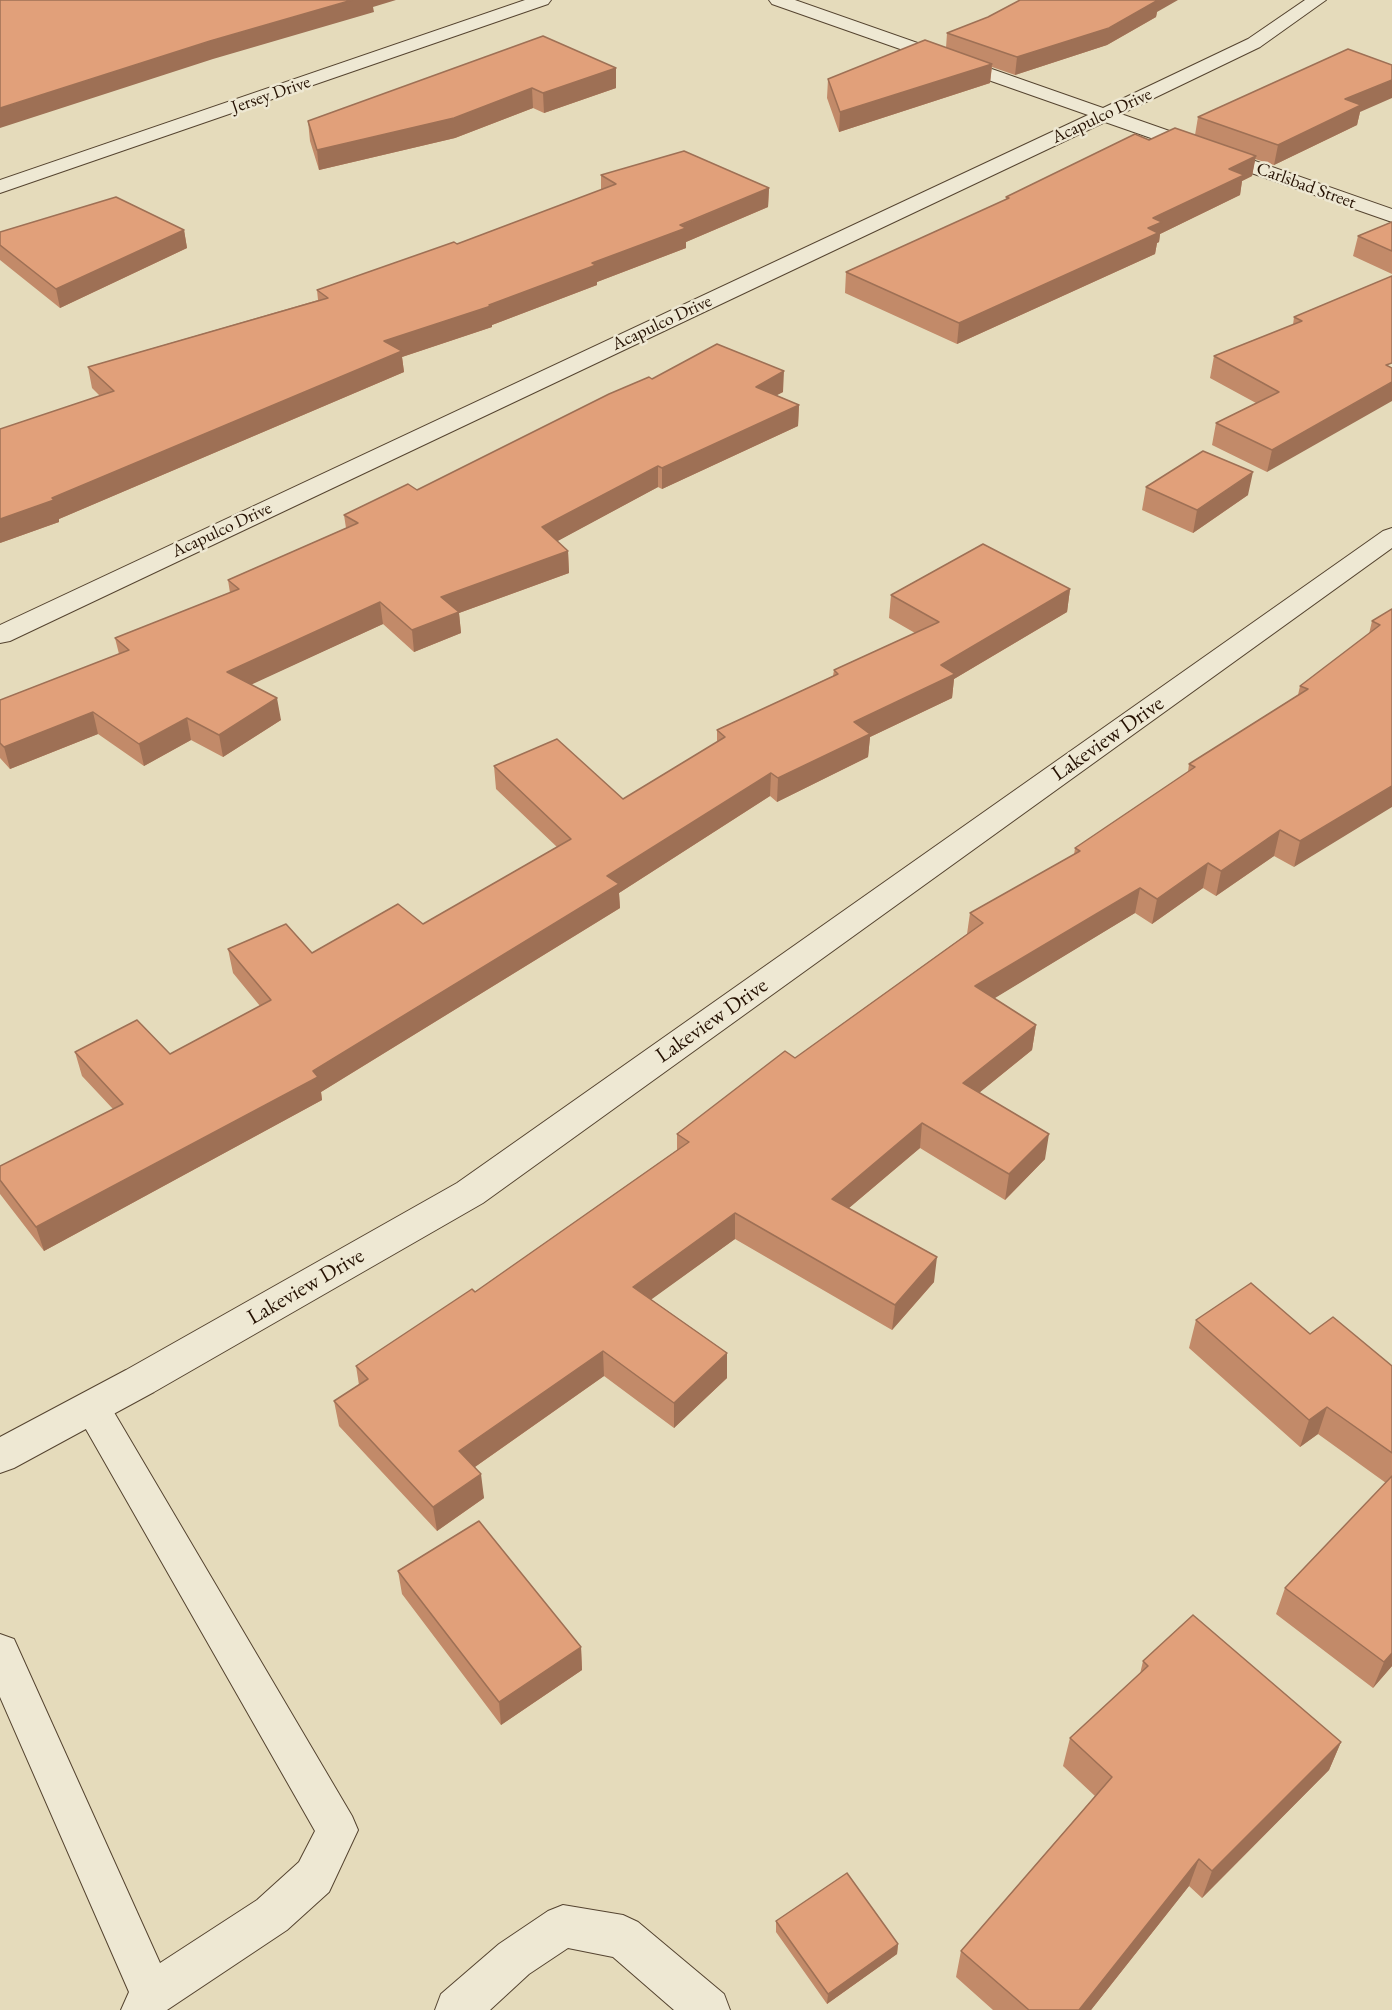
<!DOCTYPE html>
<html>
<head>
<meta charset="utf-8">
<style>
  body { margin:0 }
  canvas { display:block; background:#e5dbbb }
</style>
</head>
<body>
<canvas width="1392" height="2010"></canvas>
<script>
const c = document.querySelector('canvas').getContext('2d');
c.lineJoin = 'round';
const shape = rows => new Path2D(rows.map(r => 'M' + r).join(''));
function trace(path, color, width, dash) { c.strokeStyle = color; c.lineWidth = width; c.lineCap = dash ? 'butt' : 'round'; c.setLineDash(dash || []); c.stroke(path); }
function fillPath(path, color) { c.fillStyle = color; c.fill(path, 'evenodd'); }
function label(font, color, halo, rows, align = 'center') {
  c.font = font + ' "EB Garamond",serif'; c.lineWidth = 5; c.setLineDash([]); c.textBaseline = 'middle'; c.strokeStyle = halo; c.fillStyle = color; for (const [text, x, y, turn = 0] of rows) {
    c.save(); c.translate(x, y); c.rotate((+turn || 0) * Math.PI / 180); c.textAlign = isNaN(turn) ? turn : align; if (halo) c.strokeText(text, 0, 0); c.fillText(text, 0, 0); c.restore();
  }
}
const service = shape([
  [92,1392,105,1397,352,1816,358,1830,329,1892,287,1930,167,2010,121,2010,129,1992,0,1697,0,1634,14,1639,160,1963,257,1900,299,1862,315,1831,79,1417,74,1407,79,1397,92,1392],
  [563,1905,623,1915,638,1922,724,1994,730,2010,674,2010,613,1957,568,1948,529,1974,490,2010,435,2010,441,1994,499,1944,548,1911,563,1905]
]);
const minor = shape([
  [525,0,551,0,548,4,0,193,0,180,525,0],
  [769,0,795,0,1103,108,1248,39,1305,0,1326,0,1260,47,1121,114,1392,209,1392,222,1105,122,10,641,0,643,0,625,1088,115,772,4,769,0]
]);
const tertiary = shape([
  [1392,528,1392,548,483,1203,154,1392,14,1468,0,1473,0,1437,126,1370,457,1183,1383,531,1392,528]
]);
trace(service, '#554430', 2);
trace(minor, '#554430', 2);
trace(tertiary, '#554430', 2);
fillPath(service, '#eee8d3');
fillPath(minor, '#eee8d3');
fillPath(tertiary, '#eee8d3');
fillPath(shape([
  [1157,12,1156,17,1107,45,1015,75,992,67,990,83,839,132,827,98,828,79,946,48,947,33],
  [616,68,616,88,544,113,533,108,455,138,319,170,310,141,308,121],
  [1360,112,1357,125,1274,165,1255,159,1252,176,1242,181,1240,195,1160,234,1159,242,1157,243,1155,254,957,344,845,293,846,272,1006,200,1006,197,1149,140,1195,135,1198,117],
  [601,175,769,188,768,207,686,242,686,248,597,282,597,285,492,325,492,327,402,357,404,372,59,519,59,522,0,543,100,396,92,388,88,367,318,300,317,290,457,244,601,190],
  [1392,222,1392,274,1353,256,1358,236],
  [184,230,187,248,60,308,0,260,0,232],
  [1392,276,1267,472,1212,445,1216,423,1256,403,1210,378,1214,356,1293,325,1294,317],
  [652,379,783,392,776,395,799,405,798,426,662,489,658,487,557,541,568,551,569,573,459,613,461,633,414,652,383,624,251,684,281,720,223,757,191,740,144,766,98,734,10,769,0,758,0,700,119,654,115,638,230,593,228,580,346,528,344,515,417,490],
  [1146,487,1248,495,1193,533,1142,510],
  [1070,589,1067,612,954,679,952,698,870,737,868,757,777,802,770,796,619,893,620,908,321,1092,322,1100,44,1251,0,1194,0,1166,113,1109,82,1076,75,1052,170,1054,260,1006,233,973,228,949,312,953,423,924,557,847,496,789,494,766,623,799,717,742,717,730,833,676,834,670,915,633,889,618,891,595],
  [1392,609,1294,867,1274,856,1216,896,1203,888,1152,924,1135,913,994,998,1036,1025,1032,1050,979,1093,1045,1159,1005,1200,920,1148,849,1208,934,1282,892,1330,735,1239,651,1299,727,1353,727,1378,674,1428,604,1376,475,1467,484,1498,437,1531,339,1426,334,1401,359,1385,356,1366,475,1292,677,1150,677,1134,795,1058,967,934,970,913,1074,855,1075,848,1188,772,1189,764,1298,695,1300,686,1369,634,1372,621],
  [1196,1320,1310,1334,1392,1366,1392,1666,1373,1688,1276,1614,1285,1588,1386,1483,1318,1434,1300,1447,1189,1348],
  [398,1571,581,1647,582,1670,501,1725,402,1594],
  [1143,1661,1341,1742,1329,1770,1202,1898,1189,1886,1091,2010,993,2010,956,1977,961,1951,1095,1796,1063,1766,1070,1738,1140,1674],
  [776,1921,898,1944,897,1954,827,2004,776,1932]
]), '#c28a69');
fillPath(shape([
  [352,0,396,0,373,7,374,12,213,59,0,128,0,108,210,41],
  [1153,0,1178,0,1157,12,1156,17,1107,45,1015,75,1017,57],
  [992,64,990,83,839,132,840,112],
  [616,68,616,88,544,113,543,93],
  [1392,80,1392,98,1360,112,1357,125,1274,165,1278,145,1345,99],
  [532,88,533,108,455,138,319,170,317,150],
  [1256,156,1252,176,1242,181,1240,195,1160,234,1159,242,1157,243,1155,254,957,344,959,323,1148,228,1153,218,1229,169],
  [769,188,768,207,686,242,686,248,597,282,597,285,492,325,492,327,402,357,404,372,59,519,59,522,0,543,0,519,52,498,384,341,489,305,592,263],
  [184,230,187,248,60,308,56,289],
  [784,371,783,392,755,407,756,387],
  [1392,382,1392,401,1267,472,1272,450],
  [799,405,798,426,662,489,662,468],
  [658,466,658,487,543,549,542,527],
  [1253,472,1248,495,1193,533,1197,510],
  [568,551,569,573,459,613,461,633,414,652,412,630,441,597],
  [1070,589,1067,612,954,679,952,698,870,737,868,757,777,802,778,778,854,722,941,665],
  [380,602,383,624,231,694,227,672],
  [277,698,281,720,223,757,219,735],
  [93,712,98,734,10,769,4,747],
  [187,718,191,740,144,766,139,744],
  [771,773,770,796,619,893,620,908,321,1092,322,1100,44,1251,36,1227,313,1071,607,876],
  [1392,786,1392,807,1294,867,1300,841],
  [1280,830,1274,856,1216,896,1221,871],
  [1208,863,1203,888,1152,924,1157,899],
  [1140,888,1135,913,972,1012,975,986],
  [1036,1025,1032,1050,959,1109,963,1083],
  [922,1123,920,1148,830,1224,832,1199],
  [1049,1134,1045,1159,1005,1200,1009,1174],
  [735,1213,735,1239,634,1312,633,1287],
  [937,1257,934,1282,892,1330,895,1305],
  [603,1351,604,1376,462,1476,459,1451],
  [727,1353,727,1378,674,1428,674,1403],
  [1327,1407,1318,1434,1300,1447,1309,1420],
  [481,1474,484,1498,437,1531,433,1507],
  [581,1647,582,1670,501,1725,499,1702],
  [1392,1653,1392,1666,1373,1688,1384,1662],
  [1341,1742,1329,1770,1202,1898,1212,1871],
  [1199,1859,1189,1886,1091,2010,1079,2010],
  [898,1944,897,1954,827,2004,828,1994]
]), '#9e7055');
const building = shape([
  [0,0,352,0,210,41,0,108,0,0],
  [1020,0,1158,0,1109,28,1017,57,947,33,988,17,1020,0],
  [543,36,616,68,543,93,532,88,454,118,317,150,308,121,543,36],
  [925,40,992,64,840,112,828,79,925,40],
  [1348,49,1392,65,1392,80,1345,99,1361,105,1278,145,1198,117,1348,49],
  [1175,128,1256,156,1229,169,1244,175,1153,218,1162,222,1148,228,1158,233,959,323,846,272,1009,198,1006,197,1135,134,1149,140,1175,128],
  [684,151,769,188,680,225,686,228,592,263,596,265,489,305,491,306,384,341,402,351,52,498,54,500,0,519,0,429,114,391,88,367,328,298,317,290,454,242,457,244,616,184,601,175,684,151],
  [116,197,184,230,56,289,0,245,0,232,116,197],
  [1392,222,1392,251,1358,236,1392,222],
  [1392,276,1392,363,1386,365,1392,368,1392,382,1272,450,1216,423,1279,392,1214,356,1302,321,1294,317,1392,276],
  [717,344,784,371,756,387,799,405,662,468,658,466,542,527,568,551,441,597,459,612,412,630,380,602,227,672,277,698,219,735,187,718,139,744,93,712,4,747,0,743,0,700,129,650,115,638,239,589,228,580,358,523,344,515,408,484,417,490,609,394,649,377,652,379,717,344],
  [1203,451,1253,472,1197,510,1146,487,1203,451],
  [983,544,1070,589,941,665,955,674,854,722,870,734,778,778,771,773,607,876,619,884,313,1071,318,1077,36,1227,0,1180,0,1166,123,1104,75,1052,137,1020,170,1054,271,1000,228,949,286,924,312,953,398,904,423,924,571,839,494,766,557,739,623,799,725,737,717,730,838,674,834,670,939,622,891,595,983,544],
  [1392,609,1392,786,1300,841,1280,830,1221,871,1208,863,1157,899,1140,888,975,986,1036,1025,963,1083,1049,1134,1009,1174,922,1123,832,1199,937,1257,895,1305,735,1213,633,1287,727,1353,674,1403,603,1351,459,1451,481,1474,433,1507,334,1401,368,1379,356,1366,472,1289,475,1292,689,1142,677,1134,785,1051,795,1058,983,923,970,913,1080,851,1075,848,1195,767,1189,764,1308,689,1300,686,1380,625,1372,621,1392,609],
  [1251,1283,1310,1334,1333,1317,1392,1366,1392,1453,1327,1407,1309,1420,1196,1320,1251,1283],
  [1392,1476,1392,1653,1384,1662,1285,1588,1392,1476],
  [479,1521,581,1647,499,1702,398,1571,479,1521],
  [1193,1615,1341,1742,1212,1871,1199,1859,1079,2010,1029,2010,961,1951,1112,1777,1070,1738,1148,1666,1143,1661,1193,1615],
  [847,1873,898,1944,828,1994,776,1921,847,1873]
]);
fillPath(building, '#e1a07a');
trace(building, '#9e7055', 1.5);
label('18px', '#251102', '#eee8d3', [
  ["Jersey Drive",271,95,-19],
  ["Acapulco Drive",1102,116,-25],
  ["Carlsbad Street",1306,186,20],
  ["Acapulco Drive",662,323,-25],
  ["Acapulco Drive",222,530,-25]
]);
label('22px', '#251102', '#eee8d3', [
  ["Lakeview Drive",1108,739,-35],
  ["Lakeview Drive",712,1021,-35],
  ["Lakeview Drive",306,1287,-30]
]);
</script>
</body>
</html>
